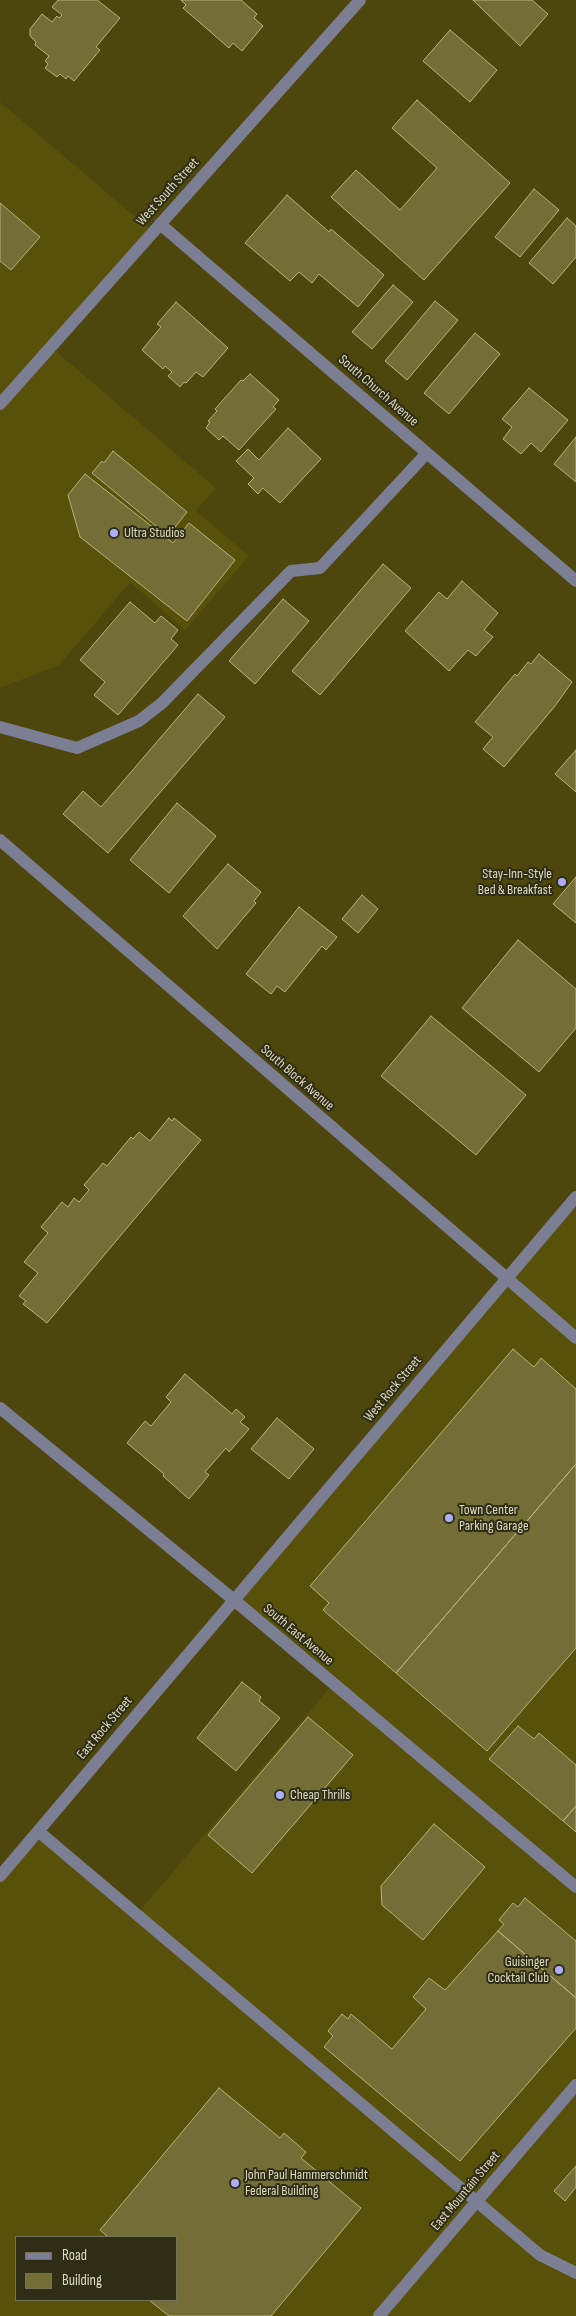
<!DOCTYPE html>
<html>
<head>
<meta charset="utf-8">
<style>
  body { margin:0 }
  #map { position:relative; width:576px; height:2316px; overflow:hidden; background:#4d470d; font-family:"Sofia Sans Condensed",sans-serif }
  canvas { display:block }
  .legend { position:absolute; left:15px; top:2236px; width:162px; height:65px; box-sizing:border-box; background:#2f2d16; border:1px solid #757259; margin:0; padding:6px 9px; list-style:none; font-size:15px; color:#dddabe }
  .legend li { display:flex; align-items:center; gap:10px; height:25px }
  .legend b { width:25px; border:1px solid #757259 }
</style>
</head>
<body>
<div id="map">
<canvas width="576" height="2316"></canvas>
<ul class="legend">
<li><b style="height:6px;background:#7c7e94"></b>Road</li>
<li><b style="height:14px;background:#736d36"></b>Building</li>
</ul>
</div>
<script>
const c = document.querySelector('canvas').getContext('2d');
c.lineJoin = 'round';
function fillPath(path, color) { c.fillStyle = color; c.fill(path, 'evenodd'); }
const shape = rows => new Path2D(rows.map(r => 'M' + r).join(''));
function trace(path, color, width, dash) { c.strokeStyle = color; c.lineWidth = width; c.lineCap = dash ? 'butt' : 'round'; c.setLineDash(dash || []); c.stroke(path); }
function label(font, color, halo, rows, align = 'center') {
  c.font = font + ' "Sofia Sans Condensed",sans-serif'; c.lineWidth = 4; c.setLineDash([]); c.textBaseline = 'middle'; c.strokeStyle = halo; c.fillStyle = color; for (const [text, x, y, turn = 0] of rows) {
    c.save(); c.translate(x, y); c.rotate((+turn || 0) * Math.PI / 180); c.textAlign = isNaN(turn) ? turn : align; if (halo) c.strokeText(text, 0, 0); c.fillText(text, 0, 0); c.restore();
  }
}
fillPath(shape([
  [0,102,153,232,51,347,216,488,196,511,249,556,185,630,130,582,59,665,0,688],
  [576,1197,576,2316,0,2316,0,1876,38,1831,137,1914,333,1684,234,1600],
  [16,2237,176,2237,176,2300,16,2300]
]), '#58510a');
const building = shape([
  [58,0,97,0,120,18,96,47,100,50,74,81,68,76,66,79,60,74,57,77,45,68,48,64,45,61,49,56,35,45,36,42,30,36,30,29,42,14,52,22,57,16,59,18,62,15,52,7,58,0],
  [181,0,241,0,257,14,254,18,263,26,242,51,233,43,229,48,183,8,186,5,181,0],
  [473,0,532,0,548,14,520,46,473,0],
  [450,30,497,70,470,102,423,61,450,30],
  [417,100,510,183,424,280,331,197,356,170,400,210,437,168,392,128,417,100],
  [534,189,559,210,520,257,495,237,534,189],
  [287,195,329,232,331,229,384,275,358,307,319,274,312,283,299,272,290,281,245,243,287,195],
  [0,203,40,237,11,270,0,261,0,203],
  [567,218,576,226,576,257,553,284,529,263,567,218],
  [393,285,413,302,372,349,352,332,393,285],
  [435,301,458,320,407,380,385,361,435,301],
  [176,302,228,348,203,377,196,372,186,383,184,382,180,387,168,376,172,372,165,366,163,369,142,350,161,327,157,324,176,302],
  [475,333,500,354,449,414,424,393,475,333],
  [250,374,279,400,273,407,276,409,239,450,223,436,219,440,206,428,210,422,208,421,217,411,215,409,241,380,243,381,250,374],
  [529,388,568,420,541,452,531,443,521,454,503,439,512,427,502,419,529,388],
  [288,428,321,459,280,503,263,488,258,494,248,484,254,478,236,461,248,449,259,460,288,428],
  [576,437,576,482,554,464,576,437],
  [113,451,187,512,168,536,92,473,102,461,104,463,113,451],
  [85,474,173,543,189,523,235,560,187,621,80,537,68,495,85,474],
  [383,564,411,588,320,695,292,671,383,564],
  [462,581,498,613,484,630,493,637,476,656,468,650,449,671,405,631,439,592,447,599,462,581],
  [283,599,309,621,255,684,229,661,283,599],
  [130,602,155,623,161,616,178,630,171,639,178,645,118,715,94,695,105,682,80,660,130,602],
  [539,654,572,682,555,706,504,767,483,749,493,737,475,722,515,674,517,676,528,662,531,664,539,654],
  [198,694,225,717,108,853,63,814,83,791,101,807,198,694],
  [576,750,576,792,555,774,576,750],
  [177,803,216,836,169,893,130,860,177,803],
  [228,864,261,892,254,901,256,903,217,949,183,916,228,864],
  [576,877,576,923,553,904,576,877],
  [362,895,378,909,358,933,342,919,362,895],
  [299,907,337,937,326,950,322,946,285,992,277,986,271,994,246,974,299,907],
  [518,940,576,989,576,1028,539,1072,462,1008,518,940],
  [431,1016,526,1095,476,1155,381,1076,431,1016],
  [169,1118,172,1121,174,1118,201,1140,47,1323,23,1304,26,1301,19,1296,38,1273,24,1262,48,1233,41,1227,62,1202,68,1207,74,1198,79,1202,89,1190,84,1185,103,1163,107,1166,131,1137,133,1139,139,1132,150,1141,169,1118],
  [513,1349,534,1367,541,1358,576,1389,576,1464,396,1673,323,1610,329,1603,310,1586,513,1349],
  [185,1374,232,1414,236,1409,245,1417,240,1422,249,1429,229,1452,226,1448,205,1472,209,1475,189,1499,163,1476,164,1474,127,1443,145,1421,151,1426,171,1402,166,1397,185,1374],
  [277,1418,314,1449,289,1479,251,1449,277,1418],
  [576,1464,576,1648,487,1751,396,1673,576,1464],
  [242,1682,261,1697,259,1701,280,1718,236,1771,197,1738,242,1682],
  [308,1717,353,1755,252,1873,208,1835,308,1717],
  [518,1726,534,1739,539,1733,576,1765,576,1806,563,1821,489,1759,518,1726],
  [576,1806,576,1832,563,1821,576,1806],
  [434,1824,485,1867,423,1940,382,1905,381,1886,434,1824],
  [525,1898,576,1941,576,1998,498,1931,504,1924,499,1920,513,1903,518,1907,525,1898],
  [498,1931,576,1998,576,2028,460,2161,324,2047,333,2036,328,2031,342,2014,348,2019,351,2014,392,2049,426,2009,413,1997,429,1978,445,1990,498,1931],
  [219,2088,280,2138,284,2133,306,2152,301,2158,361,2208,271,2316,169,2316,149,2300,176,2300,176,2237,108,2237,100,2230,219,2088],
  [576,2166,576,2187,565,2201,554,2191,576,2166]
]);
fillPath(building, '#736d36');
trace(building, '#b9b37b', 1);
trace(shape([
  [160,224,576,581],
  [0,404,360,0],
  [0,727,77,748,139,721,162,703,291,571,320,568,427,453],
  [0,840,576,1338],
  [0,1408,234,1600,576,1887],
  [38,1831,540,2255,576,2273],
  [0,1876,576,1197],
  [379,2316,576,2085]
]), '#7c7e94', 12);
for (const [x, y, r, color] of [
  [114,533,5,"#adaefb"],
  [562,882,5,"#adaefb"],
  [449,1518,5,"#adaefb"],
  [280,1795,5,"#adaefb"],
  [559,1970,5,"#adaefb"],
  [235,2183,5,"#adaefb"]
]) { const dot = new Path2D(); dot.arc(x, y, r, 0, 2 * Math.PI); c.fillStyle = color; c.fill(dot); trace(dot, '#2f2d16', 2); }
label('14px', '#dddabe', '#2f2d16', [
  ["West South Street",168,192,-48],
  ["South Church Avenue",378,391,41],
  ["South Block Avenue",297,1078,41],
  ["West Rock Street",393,1389,-50],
  ["South East Avenue",298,1635,40],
  ["East Rock Street",105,1728,-50],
  ["East Mountain Street",466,2191,-50]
]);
label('14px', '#dddabe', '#2f2d16', [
  ["Ultra Studios",124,533],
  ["Stay-Inn-Style",552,874,"right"],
  ["Bed & Breakfast",552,890,"right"],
  ["Town Center",459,1510],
  ["Parking Garage",459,1526],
  ["Cheap Thrills",290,1795],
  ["Guisinger",549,1962,"right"],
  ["Cocktail Club",549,1978,"right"],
  ["John Paul Hammerschmidt",245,2175],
  ["Federal Building",245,2191]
], 'left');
</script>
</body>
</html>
